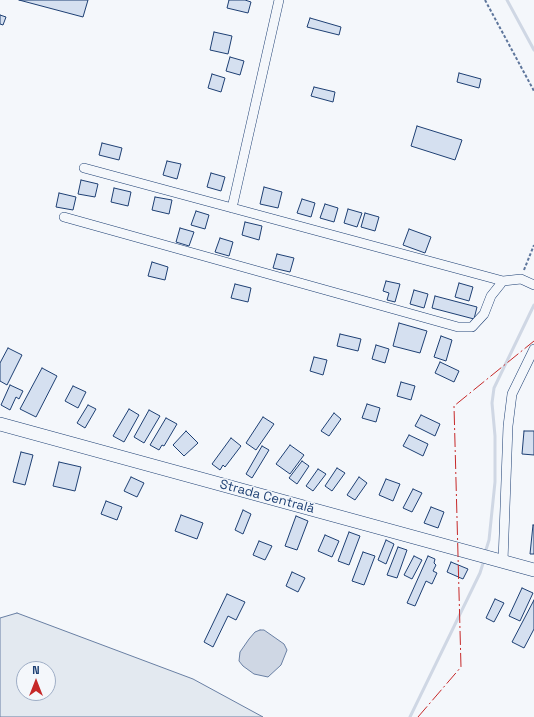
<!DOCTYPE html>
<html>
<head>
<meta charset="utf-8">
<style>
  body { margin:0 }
  #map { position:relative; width:534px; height:717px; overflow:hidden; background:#f4f7fb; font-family:"Space Grotesk",sans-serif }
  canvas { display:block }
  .north { position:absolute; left:16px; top:661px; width:40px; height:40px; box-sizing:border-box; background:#f4f7fb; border:1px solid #9eadc5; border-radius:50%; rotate:0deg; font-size:11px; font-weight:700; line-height:16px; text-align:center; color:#1d3f73 }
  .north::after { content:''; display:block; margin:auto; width:14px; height:18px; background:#c62828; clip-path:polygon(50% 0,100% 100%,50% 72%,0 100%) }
</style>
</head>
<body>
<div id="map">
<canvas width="534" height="717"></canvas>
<div class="north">N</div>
</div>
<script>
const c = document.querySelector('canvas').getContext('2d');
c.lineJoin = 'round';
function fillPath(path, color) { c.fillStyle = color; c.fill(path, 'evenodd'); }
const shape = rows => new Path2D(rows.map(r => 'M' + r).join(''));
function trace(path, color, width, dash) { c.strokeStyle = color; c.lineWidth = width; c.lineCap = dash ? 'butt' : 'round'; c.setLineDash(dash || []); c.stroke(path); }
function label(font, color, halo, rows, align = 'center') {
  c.font = font + ' "Space Grotesk",sans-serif'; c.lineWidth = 3; c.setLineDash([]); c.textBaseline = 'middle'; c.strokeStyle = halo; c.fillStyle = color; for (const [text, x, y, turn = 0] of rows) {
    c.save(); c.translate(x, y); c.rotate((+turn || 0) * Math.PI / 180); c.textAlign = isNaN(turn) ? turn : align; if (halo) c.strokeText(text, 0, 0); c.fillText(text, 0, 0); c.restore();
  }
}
const green = shape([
  [17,613,193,679,263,717,0,717,0,618,17,613],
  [24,669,48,669,48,693,24,693,24,669]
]);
fillPath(green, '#e3e9f0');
trace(green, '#687fa3', 1);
const water = shape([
  [260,630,264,630,284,644,287,650,281,665,268,677,254,674,243,666,239,661,240,652,249,639,255,632,260,630]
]);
fillPath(water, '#cfd7e4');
trace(water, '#687fa3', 1);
trace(shape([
  [507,0,534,50],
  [485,553,489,540,495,482,495,436,492,403,494,388,534,305],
  [410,717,480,573,484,560]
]), '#cfd7e4', 3);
const building = shape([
  [19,0,88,0,83,17,19,0],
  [229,0,245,0,251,2,248,13,227,8,229,0],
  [0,15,6,17,3,25,0,24,0,15],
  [310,18,341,27,339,35,307,27,310,18],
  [214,32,232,36,228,54,210,50,214,32],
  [230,57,244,61,240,75,226,71,230,57],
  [459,73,481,79,479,88,457,82,459,73],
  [212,74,225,78,221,92,208,88,212,74],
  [314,87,335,92,333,102,311,96,314,87],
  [417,126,462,140,455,160,411,146,417,126],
  [102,143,122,148,119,160,99,155,102,143],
  [167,161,181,164,177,179,163,175,167,161],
  [211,173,225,177,221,191,207,187,211,173],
  [81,180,98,184,95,197,78,194,81,180],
  [264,187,282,192,278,208,260,204,264,187],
  [114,188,131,192,128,206,111,202,114,188],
  [59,193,76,197,73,210,56,207,59,193],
  [155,197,172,200,169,214,152,210,155,197],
  [302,199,315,203,311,217,297,213,302,199],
  [325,204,338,208,334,222,320,218,325,204],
  [348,209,362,213,357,227,344,223,348,209],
  [196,211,209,215,205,229,191,225,196,211],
  [365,213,379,217,375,231,361,227,365,213],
  [245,222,262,226,259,240,242,235,245,222],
  [180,228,194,232,189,246,176,242,180,228],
  [409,229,431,237,425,253,403,245,409,229],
  [220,238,233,242,229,256,215,252,220,238],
  [277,254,294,258,290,272,273,268,277,254],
  [152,262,168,267,165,280,148,276,152,262],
  [386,281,400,284,395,302,387,300,389,293,383,291,386,281],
  [459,283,473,287,469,301,455,297,459,283],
  [235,284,251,288,248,302,231,298,235,284],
  [414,290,428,294,424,308,410,304,414,290],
  [435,296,477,307,474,319,432,308,435,296],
  [399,323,427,331,420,353,393,346,399,323],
  [340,334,361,339,358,351,337,346,340,334],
  [441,336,452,340,446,361,434,357,441,336],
  [376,345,389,349,385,363,372,359,376,345],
  [8,348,22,355,7,385,0,381,0,363,8,348],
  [314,357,327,360,323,375,310,371,314,357],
  [440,362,459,371,454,382,435,373,440,362],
  [42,368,57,376,36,417,20,409,42,368],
  [401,382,415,386,411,400,397,396,401,382],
  [10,385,23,391,19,399,16,397,10,410,1,405,10,385],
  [73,386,86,392,78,408,65,401,73,386],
  [367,404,380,408,376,422,362,418,367,404],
  [88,405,96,409,85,428,77,423,88,405],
  [129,409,139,415,124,442,113,436,129,409],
  [149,410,160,416,144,443,134,437,149,410],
  [334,413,341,419,329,436,321,431,334,413],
  [421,415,440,424,435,436,415,426,421,415],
  [263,417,274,424,256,450,246,443,263,417],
  [166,418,177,424,164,446,162,445,159,450,150,445,166,418],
  [186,431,198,443,184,456,173,445,186,431],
  [524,431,534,431,534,455,522,454,524,431],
  [409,435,428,444,423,456,403,446,409,435],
  [231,438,241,446,225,467,223,465,220,470,212,464,231,438],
  [290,445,304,455,290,474,276,464,290,445],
  [262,446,269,450,252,478,246,474,262,446],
  [21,452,33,455,25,485,13,482,21,452],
  [302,461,309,466,297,484,289,478,302,461],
  [59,462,81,467,75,491,53,486,59,462],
  [337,468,345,473,332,491,325,486,337,468],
  [318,469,326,474,313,491,306,486,318,469],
  [131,477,144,483,137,497,124,491,131,477],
  [359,477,367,483,355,500,347,495,359,477],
  [386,479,400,484,393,501,379,495,386,479],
  [413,489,422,493,412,512,403,508,413,489],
  [106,501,122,507,117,520,101,514,106,501],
  [431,507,444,512,438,528,424,523,431,507],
  [243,510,251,514,243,534,235,530,243,510],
  [181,515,203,523,197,539,175,531,181,515],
  [296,516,308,521,297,550,285,546,296,516],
  [533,525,534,525,534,554,530,554,533,525],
  [349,532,360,536,349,565,338,561,349,532],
  [325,535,339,541,332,557,318,551,325,535],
  [386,540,394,544,386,564,378,560,386,540],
  [259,541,272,546,265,560,253,555,259,541],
  [398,547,407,550,397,578,387,575,398,547],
  [363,552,375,556,364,585,352,581,363,552],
  [414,556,422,560,412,579,404,575,414,556],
  [428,556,435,559,434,563,436,565,433,571,437,573,432,584,426,581,415,606,407,603,428,556],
  [451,562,468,569,463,579,447,572,451,562],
  [292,572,305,578,298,592,286,586,292,572],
  [522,588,533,593,520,621,509,616,522,588],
  [227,594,245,602,236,620,228,616,213,647,204,642,227,594],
  [495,599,504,603,494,622,486,618,495,599],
  [534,600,534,629,524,648,512,642,534,600]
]);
fillPath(building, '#d5e0f0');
trace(building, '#1d3f73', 1);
const minor = shape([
  [84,168,503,281],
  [232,208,279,0],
  [64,217,458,327,472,327,484,314,491,296,503,281,521,279,534,285],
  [503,561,508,426,512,394,534,349]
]);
const secondary = shape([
  [0,424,534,570]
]);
trace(minor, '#1d3f73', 10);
trace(secondary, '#1d3f73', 14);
trace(shape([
  [485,0,534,91],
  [524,270,534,245]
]), '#5e769c', 2, [3, 2]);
trace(minor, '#f4f7fb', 9);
trace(secondary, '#f4f7fb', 13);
trace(shape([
  [418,717,461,667,454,406,534,341]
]), '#c62828', 1, [14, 3, 2, 3]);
label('13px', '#1d3f73', '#f4f7fb', [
  ["Strada Centrală",267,497,15]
]);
</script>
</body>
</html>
